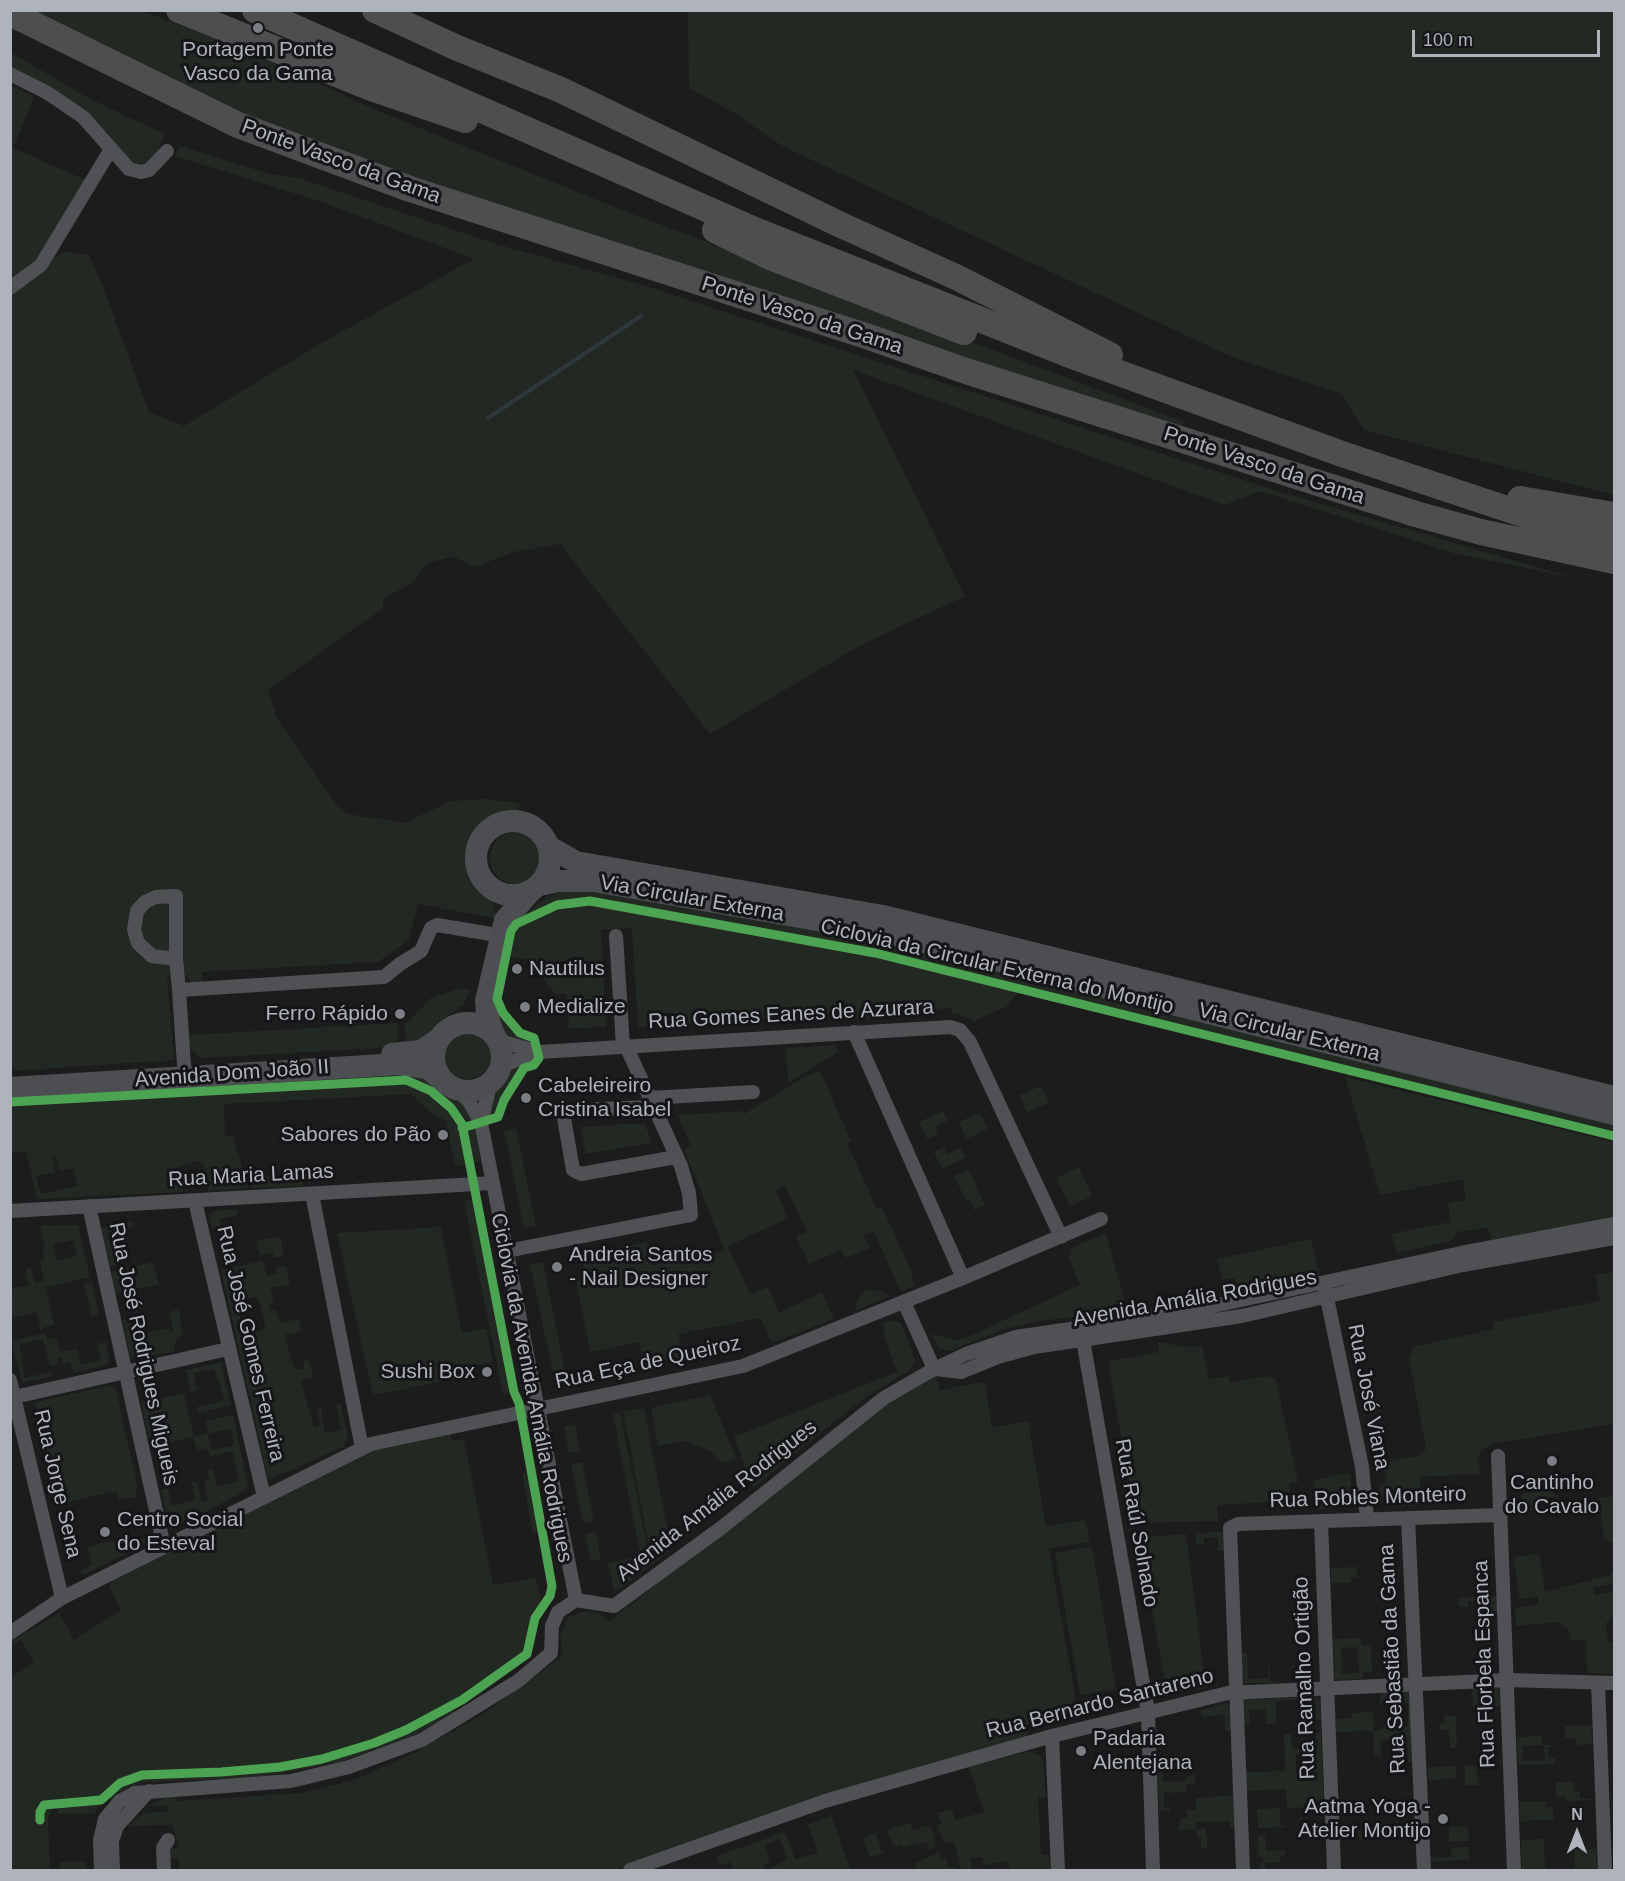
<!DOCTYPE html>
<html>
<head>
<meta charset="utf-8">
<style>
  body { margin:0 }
  #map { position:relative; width:1625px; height:1881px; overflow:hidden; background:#1c1c1c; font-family:Arial,sans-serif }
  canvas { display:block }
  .frame { position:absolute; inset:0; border:12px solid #aeb3bc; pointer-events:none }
  .north { position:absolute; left:1547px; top:1803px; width:60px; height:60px; -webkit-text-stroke:4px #161618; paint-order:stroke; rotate:0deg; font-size:16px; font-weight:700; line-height:24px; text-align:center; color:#aeb3bc }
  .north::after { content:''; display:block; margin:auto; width:21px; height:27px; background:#aeb3bc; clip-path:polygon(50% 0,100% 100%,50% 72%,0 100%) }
  .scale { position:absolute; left:1412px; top:30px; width:188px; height:27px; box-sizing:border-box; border:3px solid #aeb3bc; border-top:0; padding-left:8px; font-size:18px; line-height:21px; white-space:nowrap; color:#aeb3bc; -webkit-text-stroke:4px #161618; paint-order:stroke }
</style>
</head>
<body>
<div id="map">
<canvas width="1625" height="1881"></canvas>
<div class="frame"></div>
<div class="north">N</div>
<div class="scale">100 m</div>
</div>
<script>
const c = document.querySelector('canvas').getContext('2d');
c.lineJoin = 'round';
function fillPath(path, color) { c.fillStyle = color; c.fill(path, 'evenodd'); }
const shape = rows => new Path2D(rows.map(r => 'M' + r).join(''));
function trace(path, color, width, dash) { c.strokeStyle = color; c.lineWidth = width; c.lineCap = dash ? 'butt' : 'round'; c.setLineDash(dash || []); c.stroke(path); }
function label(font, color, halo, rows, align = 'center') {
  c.font = font + ' Arial,sans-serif'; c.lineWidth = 6; c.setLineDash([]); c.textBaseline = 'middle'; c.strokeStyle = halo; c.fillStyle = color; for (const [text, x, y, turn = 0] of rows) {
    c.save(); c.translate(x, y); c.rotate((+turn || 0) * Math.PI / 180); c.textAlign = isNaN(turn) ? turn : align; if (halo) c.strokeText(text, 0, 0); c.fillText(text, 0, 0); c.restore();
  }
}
fillPath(shape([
  [13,11,143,11,264,57,371,108,619,209,1184,422,1182,425,1162,421,987,367,299,142],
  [688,11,1614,11,1614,495,1364,430,1341,394,1230,356,782,146,738,115,689,88],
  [10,52,90,99,164,134,153,163,136,166,11,69],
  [11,85,34,97,13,148,90,182,43,264,66,251,89,255,100,279,149,412,184,426,332,337,474,259,319,201,175,156,180,146,270,174,302,179,496,244,639,284,1274,490,1574,578,1453,553,1260,491,1225,505,853,370,965,596,861,645,710,734,560,544,513,552,475,567,453,556,428,563,413,582,383,599,383,608,268,690,277,718,336,804,347,814,404,823,452,801,485,799,520,803,516,822,493,827,478,846,477,866,486,884,495,909,495,918,418,904,409,940,378,962,202,972,202,982,191,982,184,973,167,974,174,1060,11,1071],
  '490 858a26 26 0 1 1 52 0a26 26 0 1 1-52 0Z',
  [575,889,858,935,1557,1109,1614,1125,1614,1132,868,947,593,898,556,902,517,920,548,896],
  [574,903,587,903,878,955,1020,990,1006,1007,973,1021,965,1016,952,1013,951,1008,877,1013,877,1018,835,1020,834,1015,638,1027,632,928,601,930,606,1027,569,1028,567,994,556,994,543,980,547,963,509,956,517,928,557,907],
  [461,988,470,990,464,1004,442,1020,430,1034,406,1047,404,1023,408,1022,431,998],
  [497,1008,516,1032,534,1043,512,1038,503,1030],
  [397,1023,399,1047,201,1058,190,1048,188,1035],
  '442 1054a25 25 0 1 1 50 0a25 25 0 1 1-50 0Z',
  [835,1045,838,1052,788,1083,786,1048],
  [534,1059,523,1065,501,1098,498,1112,489,1118,495,1087,512,1067],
  [407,1069,465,1104,473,1121,462,1117,456,1108,425,1084,401,1077,11,1098],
  [820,1071,851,1141,847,1143,877,1209,882,1207,913,1275,911,1276,915,1286,901,1292,874,1232,864,1236,870,1248,846,1258,841,1250,809,1264,796,1236,807,1232,785,1185,775,1190,788,1218,728,1246,750,1294,768,1287,779,1313,822,1292,834,1319,772,1343,760,1318,678,1334,683,1358,644,1365,639,1342,590,1352,576,1280,586,1278,581,1254,647,1242,652,1265,725,1251,684,1150,691,1145,677,1115,741,1111,744,1114,804,1077],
  [1345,1077,1614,1142,1614,1218,1491,1240,1488,1227,1457,1232,1453,1240,1397,1253,1391,1234,1451,1222,1448,1203,1466,1200,1463,1179,1380,1195],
  [402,1082,421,1087,450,1111,459,1126,465,1164,457,1166,454,1161,446,1121,433,1114,411,1094,224,1104,225,1135,233,1136,248,1188,208,1191,203,1162,197,1161,179,1166,183,1192,37,1199,26,1152,11,1153,11,1104],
  [56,1157,60,1171,73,1168,78,1186,41,1194,36,1176,55,1172,52,1158],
  [1041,1086,1049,1103,1027,1112,1019,1095],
  [943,1111,948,1121,935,1127,938,1134,927,1139,919,1122],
  [980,1113,988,1129,966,1139,959,1122],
  [644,1123,653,1143,586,1154,580,1127],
  [474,1128,481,1162,471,1163,466,1136,467,1132],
  [516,1128,536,1226,524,1228,504,1131],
  [944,1147,947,1154,961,1148,966,1158,942,1169,934,1152],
  [1079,1167,1092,1196,1070,1206,1056,1178],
  [969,1170,985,1205,974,1210,969,1199,966,1200,954,1176],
  [296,1175,302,1178,303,1186,252,1188,249,1178],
  [472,1200,511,1392,503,1394,464,1201],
  [238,1209,238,1215,220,1219,221,1227,212,1229,209,1216,213,1211],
  [132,1221,133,1227,107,1233,116,1265,110,1266,101,1228],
  [78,1225,90,1277,46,1287,54,1324,40,1329,36,1312,11,1318,11,1289,29,1285,25,1269,31,1267,35,1283,44,1281,40,1261,45,1260,42,1247,45,1246,40,1226],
  [73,1240,77,1256,57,1261,53,1245],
  [441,1227,462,1333,486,1329,493,1362,470,1367,471,1376,373,1395,337,1233],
  [1106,1233,1127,1310,1032,1322,1002,1330,949,1351,939,1348,931,1334,956,1340,965,1338,1080,1285,1068,1255,1072,1253,1070,1249],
  [280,1236,284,1256,274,1258,273,1252,260,1255,256,1241],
  [1311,1239,1320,1276,1239,1293,1235,1278,1222,1280,1217,1259],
  [262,1261,267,1276,277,1274,276,1267,286,1266,290,1284,270,1288,274,1302,269,1304,270,1311,276,1310,280,1323,299,1319,302,1331,284,1335,295,1370,304,1369,303,1361,309,1360,313,1378,301,1381,314,1428,321,1426,316,1409,321,1408,325,1433,341,1430,336,1405,341,1404,348,1439,343,1447,271,1479,268,1479,221,1270],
  [258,1297,266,1329,249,1333,243,1328,236,1301],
  [153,1262,159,1284,116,1294,111,1272],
  [543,1262,567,1381,555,1384,530,1264],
  [1614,1272,1614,1424,1492,1444,1482,1450,1477,1458,1481,1474,1420,1477,1421,1505,1394,1507,1385,1503,1379,1488,1385,1482,1386,1474,1376,1465,1420,1455,1426,1449,1409,1359,1413,1347,1494,1329,1494,1322,1600,1301,1595,1275],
  [92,1282,99,1315,92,1317,84,1284],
  [867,1290,883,1292,890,1296,855,1311,858,1298],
  [179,1308,182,1334,176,1339,174,1352,131,1359,122,1320,130,1319,134,1336,169,1328,170,1332,173,1332,170,1313],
  [892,1320,901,1323,915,1359,912,1368,859,1402,753,1488,734,1437,897,1372,883,1334,886,1333,882,1324],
  [45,1333,48,1340,57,1338,60,1352,77,1349,81,1365,101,1360,97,1344,106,1342,110,1361,106,1365,73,1373,70,1362,63,1364,61,1357,57,1358,58,1364,50,1366,43,1339,20,1344,24,1378,51,1372,52,1377,22,1382,11,1341],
  [1158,1342,1192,1348,1202,1346,1209,1380,1228,1376,1230,1383,1267,1376,1276,1379,1298,1482,1289,1483,1290,1501,1217,1505,1218,1521,1136,1523,1108,1361,1159,1352],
  [221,1362,231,1405,198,1413,197,1407,224,1401,220,1386,214,1369,194,1373,197,1390,191,1392,186,1370],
  [936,1375,940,1390,985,1382,992,1428,1028,1421,1046,1527,1085,1520,1090,1542,1049,1549,1076,1699,1074,1700,1076,1714,1026,1726,1028,1737,812,1799,614,1870,179,1870,179,1859,169,1859,171,1849,179,1847,172,1825,128,1826,144,1813,169,1811,167,1805,148,1806,175,1793,177,1801,301,1793,357,1779,416,1752,483,1714,560,1658,563,1653,560,1636,568,1617,585,1611,600,1614,608,1622,880,1408],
  [112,1385,115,1386,138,1487,135,1487,137,1497,119,1500,116,1491,57,1504,35,1402],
  [184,1393,194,1437,208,1433,205,1421,233,1415,248,1484,245,1491,176,1527,168,1521,161,1490,168,1488,172,1506,195,1500,192,1483,197,1482,201,1502,208,1500,204,1481,209,1479,207,1470,213,1469,217,1486,239,1481,233,1451,210,1456,208,1448,197,1450,193,1437,151,1447,141,1403],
  [227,1429,232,1431,233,1446,211,1450,208,1434],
  [710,1395,736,1458,722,1463,710,1451,685,1441,658,1446,651,1408],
  [644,1408,671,1547,650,1551,623,1412],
  [620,1413,648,1552,640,1554,613,1414],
  [575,1424,580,1451,569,1453,564,1426],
  [450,1432,452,1441,464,1439,493,1585,536,1578,541,1602,531,1619,528,1646,524,1652,441,1708,402,1728,330,1753,279,1763,141,1773,118,1781,99,1797,57,1800,48,1818,50,1870,11,1870,11,1677,34,1663,21,1640,11,1645,10,1642,59,1613,74,1640,121,1610,109,1587,112,1581,370,1449],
  [582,1462,594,1521,583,1523,571,1464],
  [527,1473,538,1532,533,1533,522,1474],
  [1350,1473,1352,1495,1349,1502,1342,1507,1316,1510,1314,1480],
  [1553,1488,1555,1496,1536,1500,1538,1509,1529,1511,1527,1499,1522,1499,1521,1494],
  [1614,1496,1614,1543,1604,1539,1599,1498],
  [596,1532,601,1559,591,1561,585,1534],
  [1224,1532,1224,1551,1218,1551,1218,1537,1204,1538,1204,1545,1196,1545,1195,1533],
  [1186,1534,1206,1688,1167,1694,1140,1542,1142,1537],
  [127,1537,130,1545,146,1537,147,1543,83,1575,79,1572,92,1565,88,1547],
  [1092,1546,1116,1689,1080,1695,1055,1553],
  [671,1550,620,1589,614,1590,608,1563],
  [1539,1554,1545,1592,1610,1575,1614,1569,1614,1584,1593,1587,1595,1595,1614,1591,1614,1616,1606,1623,1608,1643,1614,1643,1614,1674,1587,1673,1586,1640,1571,1640,1568,1629,1558,1622,1516,1626,1515,1608,1538,1604,1538,1596,1519,1599,1514,1557],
  [1357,1567,1357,1577,1351,1577,1351,1583,1331,1583,1331,1568],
  [1497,1596,1497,1614,1490,1614,1489,1601,1468,1601,1468,1607,1459,1607,1459,1597],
  [1361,1638,1361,1645,1371,1645,1372,1672,1363,1673,1363,1679,1335,1680,1333,1639],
  [1357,1647,1359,1673,1342,1674,1341,1648],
  [1268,1652,1271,1682,1282,1683,1244,1683,1240,1653,1247,1653,1248,1679,1269,1678],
  [1499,1687,1501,1706,1473,1707,1472,1688],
  [1407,1692,1410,1695,1412,1762,1408,1762,1407,1739,1381,1740,1380,1763,1379,1755,1374,1755,1374,1731,1336,1732,1336,1719,1352,1718,1352,1713,1373,1712,1374,1731,1381,1730,1381,1727,1408,1726,1408,1703,1380,1704,1380,1693],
  [1315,1697,1320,1702,1321,1720,1316,1720,1315,1699,1276,1701,1276,1724,1267,1724,1266,1709,1249,1710,1250,1725,1243,1725,1242,1700],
  [1227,1703,1230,1707,1231,1731,1225,1731,1225,1715,1201,1717,1201,1710],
  [452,1709,455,1713,404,1740,339,1762,255,1778,144,1782,122,1791,112,1800,107,1797,125,1783,143,1777,275,1770,323,1761,407,1732],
  [1444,1715,1456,1717,1457,1748,1450,1748,1449,1730,1440,1730,1440,1724,1445,1723],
  [1591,1725,1592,1744,1576,1745,1575,1738,1565,1738,1565,1726],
  [1316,1733,1321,1733,1324,1807,1287,1808,1286,1789,1245,1791,1244,1772,1285,1771,1284,1734,1291,1734,1292,1749,1317,1748],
  [1296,1754,1314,1754,1315,1770,1296,1770],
  [1542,1736,1542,1745,1522,1746,1523,1761,1545,1761,1544,1745,1554,1745,1548,1748,1549,1758,1555,1758,1555,1764,1518,1765,1517,1737],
  [1026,1752,1033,1752,1043,1758,1046,1797,1038,1797,1041,1854,1049,1855,1050,1870,1010,1870,1008,1861,984,1865,982,1857,970,1859,972,1870,961,1870,954,1842,944,1844,937,1825,941,1824,937,1813,952,1809,955,1820,984,1812,969,1767],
  [1186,1755,1186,1758,1162,1759,1163,1781,1186,1781,1186,1776,1195,1775,1195,1784,1186,1784,1186,1792,1164,1793,1164,1807,1170,1807,1170,1811,1159,1811,1157,1755],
  [1456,1766,1456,1779,1428,1780,1428,1767],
  [1465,1766,1477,1766,1478,1785,1465,1785],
  [1555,1782,1574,1782,1574,1791,1580,1791,1580,1798,1595,1800,1565,1801,1565,1796,1557,1797],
  [1233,1795,1234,1828,1230,1828,1230,1821,1196,1822,1196,1829,1206,1828,1207,1848,1201,1848,1201,1837,1197,1837,1196,1829,1178,1829,1181,1818,1187,1818,1187,1811,1196,1810,1196,1798],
  [1520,1802,1546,1802,1546,1807,1553,1807,1554,1820,1520,1821],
  [100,1803,95,1813,58,1814,58,1804],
  [1280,1808,1280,1825,1287,1827,1258,1828,1257,1809],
  [832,1816,850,1870,773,1870,772,1867,787,1859,780,1838,765,1846,770,1862,763,1864,765,1870,734,1870,730,1862,720,1865,719,1863,717,1856,785,1832,795,1859,818,1853,808,1824],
  [910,1823,913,1830,931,1825,936,1847,928,1849,927,1842,917,1845,916,1842,902,1848,901,1845,894,1847,887,1830],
  [1415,1823,1415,1830,1399,1830,1399,1838,1359,1839,1358,1831,1377,1831,1377,1825],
  [1449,1827,1468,1827,1469,1841,1449,1842],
  [879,1832,877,1836,881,1851,885,1853,869,1857,863,1837],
  [1265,1835,1266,1851,1285,1851,1285,1856,1280,1856,1280,1862,1265,1863,1265,1870,1260,1870,1260,1863,1263,1863,1263,1857,1259,1857,1258,1836],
  [1544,1839,1545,1870,1522,1870,1521,1840],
  [1469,1847,1469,1860,1431,1862,1431,1857,1451,1857,1451,1848],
  [1596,1849,1597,1870,1575,1870,1574,1850],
  [940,1852,941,1859,946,1858,949,1868,954,1867,955,1870,916,1870,915,1863],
  [85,1861,86,1870,60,1870,59,1862]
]), '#222922');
trace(shape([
  [488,418,641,316]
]), '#2f373e', 4);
trace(shape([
  [10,74,46,92,83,117,129,169,141,172,149,170,167,151],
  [10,288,41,265,111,149],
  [616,936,623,1046],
  [176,959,152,956,138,943,134,930,137,911,145,902,156,897,176,896,176,959,179,990],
  [854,1032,963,1278],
  [496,1040,539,1052,950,1027,960,1030,970,1042,1061,1237],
  [184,1065,179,990,384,977,400,964,421,951,431,928,437,925,491,934],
  [496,1076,507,1064,534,1053],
  [456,1089,469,1101,481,1123,576,1600],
  [649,1098,753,1092],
  [653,1107,571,1110,566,1113,564,1118,573,1170,581,1174,676,1157],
  [481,1123,491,1081],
  [312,1194,362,1448],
  [195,1201,264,1497],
  [89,1206,164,1547],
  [10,1211,493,1183],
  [507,1251,691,1215,689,1193,681,1166,626,1046],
  [1325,1288,1362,1467,1367,1519],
  [904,1302,934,1369],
  [1083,1340,1148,1712,1153,1870],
  [936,1369,961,1372,998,1357,1034,1347,1242,1316,1463,1265,1614,1238],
  [10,1380,62,1598],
  [10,1398,228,1349],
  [1498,1456,1514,1870],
  [1408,1518,1424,1870],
  [1321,1521,1334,1870],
  [10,1633,62,1598,371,1444,743,1366,963,1278,1101,1219],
  [1598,1683,1605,1870],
  [1052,1736,1058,1870],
  [101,1870,100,1840,105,1819,120,1801,135,1793,291,1781,349,1767,422,1740,518,1681,551,1653,552,1626,558,1612,576,1600,614,1606,721,1528,884,1398,934,1369,966,1354,1016,1337,1185,1312,1461,1253,1614,1224],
  [113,1870,112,1841,117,1826,149,1791],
  [164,1870,163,1848,168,1840],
  [630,1870,825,1801,1052,1736,1228,1693,1508,1680,1614,1683],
  [1243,1870,1230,1528,1238,1524,1500,1515]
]), '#505155', 14);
trace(shape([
  '476 858a37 37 0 1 1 74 0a37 37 0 1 1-74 0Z',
  [548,846,576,862,883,916,1614,1097],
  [539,885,559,881,594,881,880,931,1614,1114],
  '434 1057a34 34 0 1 1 68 0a34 34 0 1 1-68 0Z',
  [494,1036,487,1014,486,1001,505,920,532,890],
  [392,1054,421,1051,440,1038],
  [10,1088,399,1064,427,1068,447,1084]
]), '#4d4e51', 22);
trace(shape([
  [179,10,371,88,465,120],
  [255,10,750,228,1067,354,1342,454,1564,528,1614,538],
  [375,10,455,47,561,90,841,225,956,277,1110,355],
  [10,13,238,125,410,189,869,337,966,371,1416,514,1481,532,1614,561],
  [715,230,770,257,964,332],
  [1520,499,1614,515]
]), '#4e4e51', 26);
trace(shape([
  [10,1102,406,1080,431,1091,451,1108,462,1124,514,1392,519,1403,552,1586,550,1596,535,1618,527,1654,462,1700,406,1730,374,1743,322,1759,280,1767,221,1772,142,1775,120,1783,101,1800,44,1805,40,1812,40,1820],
  [462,1128,498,1117,504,1100,524,1068,534,1065,539,1058,534,1038,520,1033,503,1013,497,999,511,931,516,924,557,905,590,901,875,953,1614,1136]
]), '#4ca352', 9);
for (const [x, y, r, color] of [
  [258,28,6,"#7b7e84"],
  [517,969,6,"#7b7e84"],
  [525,1007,6,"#7b7e84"],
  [400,1014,6,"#7b7e84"],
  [526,1098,6,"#7b7e84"],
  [443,1135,6,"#7b7e84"],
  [557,1267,6,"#7b7e84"],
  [487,1372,6,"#7b7e84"],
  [1552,1461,6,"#7b7e84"],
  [105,1532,6,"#7b7e84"],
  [1081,1751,6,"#7b7e84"],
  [1443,1819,6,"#7b7e84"]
]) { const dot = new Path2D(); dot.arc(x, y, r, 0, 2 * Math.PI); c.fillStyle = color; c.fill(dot); trace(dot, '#161618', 2); }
label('21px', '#aeb3bc', '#161618', [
  ["Portagem Ponte",258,50,"center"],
  ["Vasco da Gama",258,74,"center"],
  ["Nautilus",529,969],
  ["Medialize",537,1007],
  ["Ferro Rápido",388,1014,"right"],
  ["Cabeleireiro",538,1086],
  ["Cristina Isabel",538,1110],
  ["Sabores do Pão",431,1135,"right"],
  ["Andreia Santos",569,1255],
  ["- Nail Designer",569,1279],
  ["Sushi Box",475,1372,"right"],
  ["Cantinho",1552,1483,"center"],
  ["do Cavalo",1552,1507,"center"],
  ["Centro Social",117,1520],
  ["do Esteval",117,1544],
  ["Padaria",1093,1739],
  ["Alentejana",1093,1763],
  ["Aatma Yoga -",1431,1807,"right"],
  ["Atelier Montijo",1431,1831,"right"]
], 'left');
label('21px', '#aeb3bc', '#161618', [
  ["Ponte Vasco da Gama",341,162,20],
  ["Ponte Vasco da Gama",802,316,18],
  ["Ponte Vasco da Gama",1264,466,18],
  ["Via Circular Externa",692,899,10],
  ["Ciclovia da Circular Externa do Montijo",997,967,13],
  ["Rua Gomes Eanes de Azurara",791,1015,-3],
  ["Via Circular Externa",1289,1033,14],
  ["Avenida Dom João II",232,1074,-4],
  ["Rua Maria Lamas",251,1176,-3],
  ["Avenida Amália Rodrigues",1195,1299,-10],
  ["Rua José Gomes Ferreira",250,1344,77],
  ["Rua José Rodrigues Migueis",143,1354,78],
  ["Rua Eça de Queiroz",648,1363,-12],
  ["Ciclovia da Avenida Amália Rodrigues",531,1388,79],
  ["Rua José Viana",1368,1397,79],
  ["Rua Jorge Sena",57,1484,77],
  ["Rua Robles Monteiro",1368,1498,-2],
  ["Avenida Amália Rodrigues",717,1501,-38],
  ["Rua Raúl Solnado",1136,1523,80],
  ["Rua Sebastião da Gama",1393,1659,-93],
  ["Rua Florbela Espanca",1485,1664,-92],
  ["Rua Ramalho Ortigão",1305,1678,-92],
  ["Rua Bernardo Santareno",1100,1704,-14]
]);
</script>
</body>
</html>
